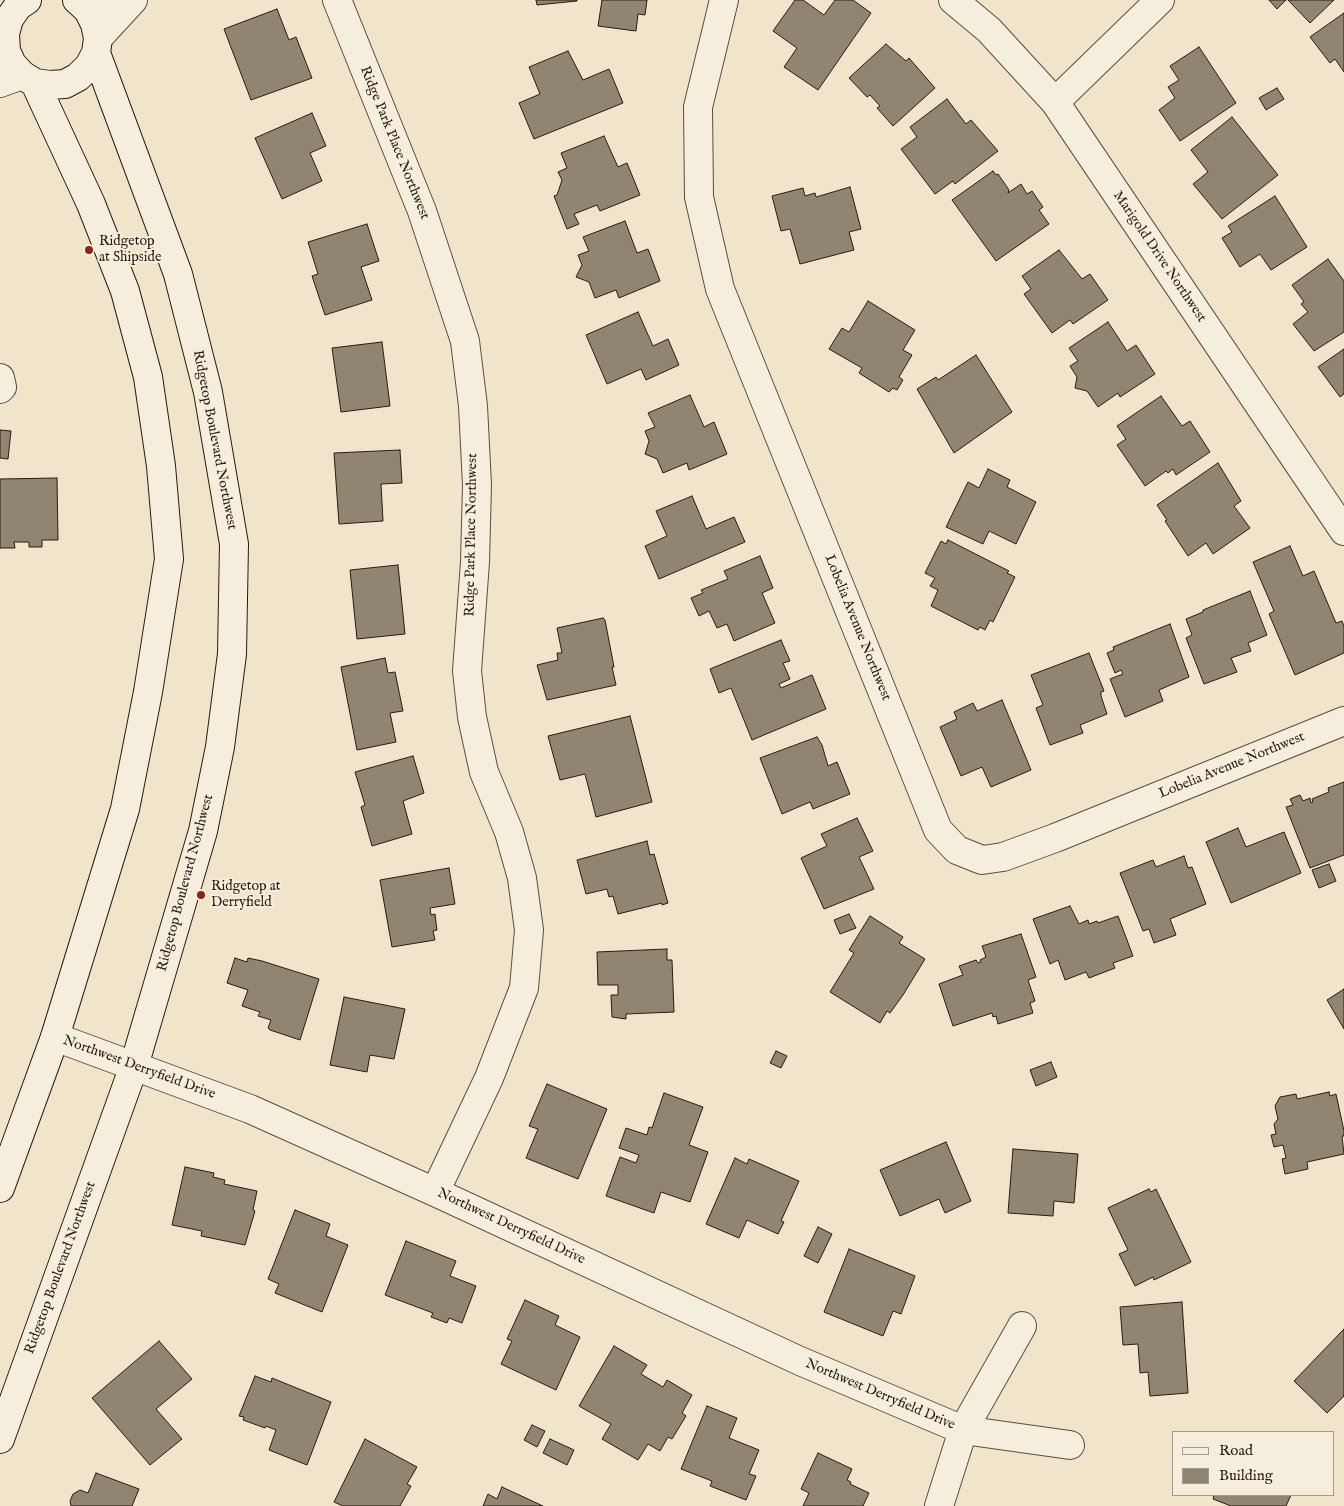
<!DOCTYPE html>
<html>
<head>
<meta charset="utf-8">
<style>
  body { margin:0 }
  #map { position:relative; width:1344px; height:1506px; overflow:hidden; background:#f0e5ca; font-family:"IM FELL English",serif }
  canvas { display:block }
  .legend { position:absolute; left:1172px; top:1431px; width:162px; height:65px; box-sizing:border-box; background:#f5eedd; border:1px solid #a39a8b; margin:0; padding:6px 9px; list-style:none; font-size:15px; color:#281c11 }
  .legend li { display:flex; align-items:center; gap:10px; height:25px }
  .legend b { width:25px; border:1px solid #a39a8b }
</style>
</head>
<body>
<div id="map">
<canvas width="1344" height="1506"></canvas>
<ul class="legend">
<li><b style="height:6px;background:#f5eedd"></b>Road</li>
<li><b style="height:14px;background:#908571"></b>Building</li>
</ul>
</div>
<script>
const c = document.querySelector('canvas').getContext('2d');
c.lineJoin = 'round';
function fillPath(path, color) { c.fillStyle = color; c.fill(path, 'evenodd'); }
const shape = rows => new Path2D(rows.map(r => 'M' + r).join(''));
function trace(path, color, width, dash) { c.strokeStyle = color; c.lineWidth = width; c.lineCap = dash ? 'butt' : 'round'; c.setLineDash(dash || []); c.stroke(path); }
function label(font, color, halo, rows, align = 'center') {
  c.font = font + ' "IM FELL English",serif'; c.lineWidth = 4; c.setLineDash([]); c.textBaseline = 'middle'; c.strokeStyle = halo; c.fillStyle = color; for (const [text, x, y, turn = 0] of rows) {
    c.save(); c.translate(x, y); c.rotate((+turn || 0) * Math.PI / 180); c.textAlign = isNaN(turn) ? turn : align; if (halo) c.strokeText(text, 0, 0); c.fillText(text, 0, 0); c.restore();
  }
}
const building = shape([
  [536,0,577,0,577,1,537,5,536,0],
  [602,0,647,0,645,15,638,14,636,31,598,26,602,0],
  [795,0,803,0,824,15,835,0,853,0,871,13,818,90,784,67,797,48,773,31,795,0],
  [1269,0,1286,0,1277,9,1269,0],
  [1288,0,1334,0,1310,23,1288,0],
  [277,9,289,40,296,37,312,78,251,100,224,29,277,9],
  [1344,13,1344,72,1335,59,1330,63,1310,37,1344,13],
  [886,44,906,61,909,58,935,88,893,126,877,108,880,106,870,95,867,97,849,78,886,44],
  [1199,47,1236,103,1180,141,1159,110,1175,98,1168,87,1179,80,1170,66,1199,47],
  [568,51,583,80,609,69,623,103,534,139,519,103,540,94,529,67,568,51],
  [1277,88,1284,99,1266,110,1259,98,1277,88],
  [947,99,966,124,971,120,998,151,955,184,953,181,935,194,901,149,917,137,910,127,947,99],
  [312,113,326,146,310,153,322,181,282,199,255,138,312,113],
  [1232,117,1278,175,1222,219,1193,184,1208,172,1191,150,1232,117],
  [604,136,618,167,627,163,640,195,600,211,597,205,574,214,579,224,567,229,554,196,557,195,562,180,558,172,567,168,561,153,604,136],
  [993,171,996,175,998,174,1009,190,1008,193,1021,184,1027,194,1032,191,1043,207,1039,210,1049,224,996,261,952,200,993,171],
  [850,187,861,229,849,232,854,250,800,264,790,229,781,231,772,196,803,188,805,196,815,193,816,197,850,187],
  [1275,196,1307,247,1271,270,1260,254,1240,267,1222,238,1232,232,1228,226,1275,196],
  [625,221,637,253,648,249,660,281,619,298,616,290,595,298,589,282,576,277,582,265,578,255,589,251,583,237,625,221],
  [367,224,379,261,361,267,372,300,325,315,312,276,318,274,308,242,367,224],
  [1059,250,1082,279,1090,274,1108,300,1073,324,1070,320,1052,333,1024,294,1031,289,1022,276,1059,250],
  [1328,259,1344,281,1344,332,1314,351,1293,324,1308,312,1301,304,1304,302,1292,285,1328,259],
  [868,301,915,330,903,350,912,355,899,377,903,380,897,390,893,388,889,392,859,373,862,368,829,349,842,328,849,332,868,301],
  [638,312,653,346,668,339,679,365,646,380,641,369,607,384,586,335,638,312],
  [1108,322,1127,351,1136,345,1155,374,1120,397,1118,393,1098,407,1087,391,1075,388,1077,377,1070,366,1078,361,1069,348,1108,322],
  [382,342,390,406,341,412,332,348,382,342],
  [1344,349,1344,394,1340,397,1318,367,1344,349],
  [976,355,1012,412,954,453,917,389,936,377,938,380,976,355],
  [690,395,704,427,714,422,727,454,689,470,687,463,663,473,657,459,645,454,649,441,645,431,655,427,648,413,690,395],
  [1161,396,1182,426,1190,421,1210,452,1176,475,1173,469,1168,473,1166,471,1145,486,1117,445,1126,439,1117,426,1161,396],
  [0,430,11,431,8,459,0,458,0,430],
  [400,450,402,483,381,484,383,521,339,524,334,453,400,450],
  [1218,463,1241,501,1234,506,1250,528,1213,554,1206,543,1188,556,1165,521,1167,520,1157,505,1218,463],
  [988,469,1010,480,1007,487,1036,502,1016,544,989,531,983,544,946,527,968,482,979,488,988,469],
  [57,478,58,540,42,540,42,547,29,547,29,542,14,542,15,548,0,548,0,479,57,478],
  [692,496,706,529,734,517,745,542,659,579,645,546,667,536,656,511,692,496],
  [948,540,1009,571,1007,573,1015,577,993,622,990,620,985,630,980,627,978,630,931,606,938,590,930,586,935,578,925,573,941,541,946,544,948,540],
  [1290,546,1303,576,1314,571,1336,623,1342,621,1344,626,1344,653,1295,675,1269,614,1274,611,1253,562,1290,546],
  [760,556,773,588,762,593,775,623,734,641,727,624,717,628,709,611,699,616,691,598,703,593,701,590,728,579,724,571,760,556],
  [398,565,405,634,357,639,350,570,398,565],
  [1250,591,1267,635,1248,643,1251,651,1231,658,1237,672,1204,684,1186,638,1192,635,1186,619,1203,612,1203,610,1250,591],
  [603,618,605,620,614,667,612,667,616,685,547,700,537,665,558,660,557,653,562,653,557,628,603,618],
  [1170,624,1189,677,1159,690,1163,701,1125,717,1110,679,1123,674,1121,670,1115,673,1107,653,1114,650,1113,647,1170,624],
  [781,640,790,661,783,663,790,679,779,684,781,688,812,675,826,709,752,740,731,688,719,693,710,669,781,640],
  [1089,653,1104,691,1101,692,1101,696,1107,714,1080,725,1083,733,1050,745,1036,708,1043,705,1031,675,1089,653],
  [385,658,388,673,395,672,403,711,390,713,396,742,357,750,341,667,385,658],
  [1002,700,1031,770,991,787,982,767,961,776,940,727,957,719,954,712,973,703,977,711,1002,700],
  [630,716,652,802,596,817,585,774,560,780,548,736,630,716],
  [817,737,822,745,828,766,837,762,850,794,813,809,810,802,782,814,760,758,817,737],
  [413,756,424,793,403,801,412,834,372,846,361,807,365,805,355,772,413,756],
  [1344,782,1344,855,1310,868,1286,807,1293,805,1290,799,1300,795,1303,801,1310,798,1311,803,1313,802,1312,799,1329,792,1328,788,1344,782],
  [857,818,873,851,859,857,874,889,824,909,801,858,827,846,821,834,857,818],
  [1238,828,1246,847,1284,832,1301,873,1231,903,1206,842,1238,828],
  [647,841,650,855,654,854,668,903,662,905,662,903,618,914,613,896,609,897,607,889,586,894,577,860,647,841],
  [1184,856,1188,868,1192,867,1206,904,1170,919,1176,935,1154,943,1149,929,1143,931,1120,873,1153,860,1156,867,1184,856],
  [1329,864,1336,881,1319,888,1312,870,1329,864],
  [449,868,455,904,430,908,431,915,435,914,437,930,433,931,435,940,392,947,380,880,449,868],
  [1070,906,1079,924,1088,920,1089,924,1097,921,1098,923,1118,916,1133,956,1113,963,1115,968,1089,978,1086,972,1065,980,1058,960,1050,964,1033,919,1070,906],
  [849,914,856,928,840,934,834,920,849,914],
  [870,916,903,937,899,943,925,959,903,995,890,1013,887,1011,880,1023,830,992,854,953,849,950,870,916],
  [1021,934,1036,977,1028,980,1035,1001,1030,1003,1033,1013,998,1024,996,1016,993,1017,992,1013,953,1026,939,984,963,975,959,966,976,960,978,963,981,962,980,960,986,957,982,946,1021,934],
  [667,949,667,960,672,960,674,1012,626,1014,626,1019,612,1017,611,995,618,995,618,985,598,985,597,952,667,949],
  [235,958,247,962,248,958,262,961,319,979,300,1040,270,1030,268,1028,271,1020,258,1016,260,1012,242,1006,248,990,227,983,235,958],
  [1344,989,1344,1029,1327,1000,1344,989],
  [344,997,405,1009,394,1059,370,1055,367,1072,330,1065,344,997],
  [776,1051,787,1056,781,1068,770,1063,776,1051],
  [1051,1062,1057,1077,1036,1086,1030,1070,1051,1062],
  [547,1084,607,1109,578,1179,526,1158,538,1129,529,1126,547,1084],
  [1329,1092,1330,1096,1336,1094,1344,1131,1344,1136,1342,1136,1344,1154,1307,1162,1308,1169,1285,1174,1282,1159,1286,1158,1283,1145,1274,1147,1271,1135,1276,1134,1274,1124,1278,1119,1275,1106,1280,1097,1296,1094,1297,1099,1329,1092],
  [664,1093,703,1107,689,1145,708,1152,690,1202,661,1192,654,1213,606,1196,620,1157,636,1163,639,1155,619,1148,626,1128,647,1135,649,1127,652,1128,664,1093],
  [946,1142,971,1201,945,1213,939,1199,900,1216,880,1170,946,1142],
  [1013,1149,1078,1154,1074,1203,1054,1201,1053,1216,1008,1213,1013,1149],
  [735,1158,747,1164,749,1159,799,1181,781,1221,784,1222,778,1234,747,1220,739,1238,706,1224,735,1158],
  [185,1167,214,1173,213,1177,225,1180,224,1184,257,1191,253,1210,255,1211,245,1245,201,1236,202,1231,172,1225,185,1167],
  [1149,1189,1151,1192,1156,1189,1191,1262,1154,1280,1153,1277,1135,1286,1119,1254,1128,1250,1108,1208,1149,1189],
  [295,1210,330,1224,326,1236,348,1245,322,1312,275,1293,279,1284,268,1279,295,1210],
  [818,1227,832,1234,818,1263,804,1256,818,1227],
  [406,1241,456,1261,450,1276,476,1286,462,1323,449,1318,447,1323,431,1317,433,1313,385,1295,406,1241],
  [849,1249,915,1276,901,1314,893,1311,883,1336,824,1312,849,1249],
  [525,1300,559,1316,555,1325,580,1337,556,1390,501,1364,512,1341,507,1339,525,1300],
  [1182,1302,1188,1393,1150,1396,1148,1372,1140,1373,1138,1344,1123,1345,1120,1307,1182,1302],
  [1344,1329,1344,1396,1327,1413,1294,1381,1344,1329],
  [159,1341,192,1379,156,1409,182,1439,150,1465,92,1398,159,1341],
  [614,1346,647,1365,641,1374,663,1387,667,1380,692,1395,682,1413,686,1416,672,1439,668,1437,660,1451,648,1444,638,1460,602,1439,611,1424,579,1406,614,1346],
  [255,1376,271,1382,272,1378,331,1402,307,1465,269,1450,276,1430,266,1426,265,1428,243,1420,244,1417,239,1416,255,1376],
  [707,1406,737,1418,729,1438,759,1450,749,1474,756,1476,746,1500,710,1486,712,1481,681,1469,707,1406],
  [532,1425,545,1431,537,1447,524,1440,532,1425],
  [365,1439,417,1467,407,1484,411,1486,400,1506,343,1506,334,1502,365,1439],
  [550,1439,574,1450,567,1465,543,1453,550,1439],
  [818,1453,852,1469,847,1480,851,1482,850,1484,869,1493,863,1506,803,1506,809,1493,801,1489,818,1453],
  [96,1473,139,1489,132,1506,71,1506,70,1501,73,1494,80,1490,88,1493,96,1473],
  [502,1487,543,1506,483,1506,488,1494,497,1499,502,1487],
  [1214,1495,1291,1495,1286,1506,1231,1506,1213,1499,1214,1495]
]);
fillPath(building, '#908571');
trace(building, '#281c11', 1);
const street = shape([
  [337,0,422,211,465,341,473,406,477,485,475,562,467,671,472,717,484,772,509,832,522,878,529,930,524,988,489,1078,435,1192],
  [724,0,698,107,699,197,720,289,938,830,957,850,982,860,1003,857,1055,838,1344,721],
  [953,0,989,30,1055,102,1344,531],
  [85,7,112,0],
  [98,38,133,0],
  [0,83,22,75],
  [1055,102,1160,0],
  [0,378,2,387,0,389],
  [55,1037,250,1109,435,1192,800,1361,963,1430,1070,1445],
  [939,1506,963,1430,1022,1326]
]);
const secondary = shape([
  [27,0,18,6,9,19,5,34,6,51,12,64,22,75,35,83,50,85,65,84,78,77,89,66,96,53,98,38,95,24,88,10,77,0],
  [0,1188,55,1037,125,809,148,692,169,559,161,466,148,377,125,291,91,204,35,83],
  [0,1439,134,1066,203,831,220,747,232,654,234,544,208,392,178,274,96,53]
]);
trace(street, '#5a4e3f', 30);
trace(secondary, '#281c11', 30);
trace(street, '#f5eedd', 28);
trace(secondary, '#f5eedd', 28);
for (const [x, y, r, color] of [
  [89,250,5,"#8f2418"],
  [201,895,5,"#8f2418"]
]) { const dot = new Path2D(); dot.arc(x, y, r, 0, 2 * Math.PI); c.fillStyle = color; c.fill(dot); trace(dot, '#f5eedd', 2); }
label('14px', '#281c11', '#f5eedd', [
  ["Ridge Park Place Northwest",394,143,68],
  ["Marigold Drive Northwest",1159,257,56],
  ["Ridgetop Boulevard Northwest",214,440,79],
  ["Ridge Park Place Northwest",472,535,-89],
  ["Lobelia Avenue Northwest",857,628,68],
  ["Lobelia Avenue Northwest",1232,766,-22],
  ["Ridgetop Boulevard Northwest",186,883,-75],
  ["Northwest Derryfield Drive",139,1068,20],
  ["Northwest Derryfield Drive",511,1227,25],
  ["Ridgetop Boulevard Northwest",61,1268,-70],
  ["Northwest Derryfield Drive",880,1395,23]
]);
label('14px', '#281c11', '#f5eedd', [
  ["Ridgetop",99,242],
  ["at Shipside",99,258],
  ["Ridgetop at",211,887],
  ["Derryfield",211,903]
], 'left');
</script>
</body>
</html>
